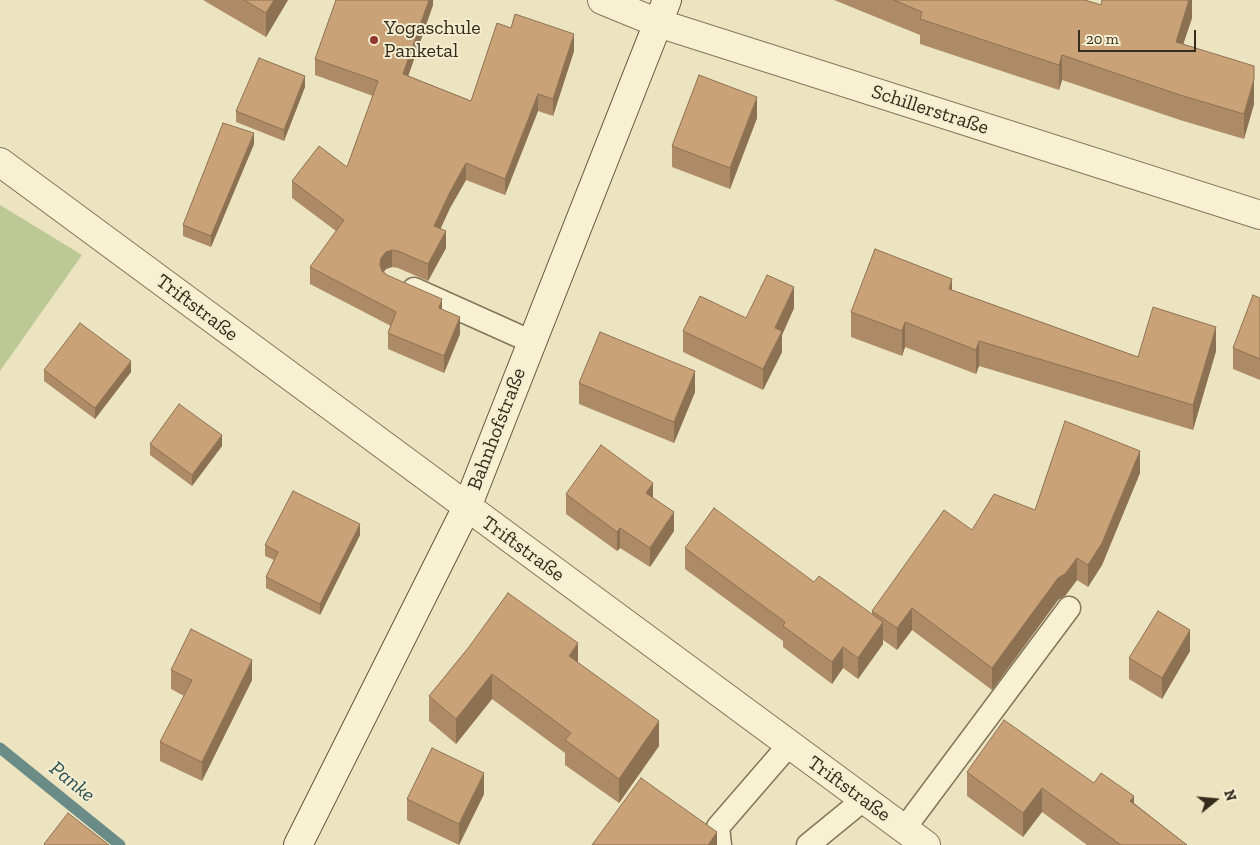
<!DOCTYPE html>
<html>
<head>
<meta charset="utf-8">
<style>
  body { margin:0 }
  #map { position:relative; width:1260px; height:845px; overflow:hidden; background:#ece4c0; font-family:"Zilla Slab",serif }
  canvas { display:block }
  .north { position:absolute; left:1190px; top:775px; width:50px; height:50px; -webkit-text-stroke:4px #f4edcf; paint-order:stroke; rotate:73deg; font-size:14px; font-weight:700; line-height:20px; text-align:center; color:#342b1d }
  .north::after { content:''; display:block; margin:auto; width:18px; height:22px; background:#342b1d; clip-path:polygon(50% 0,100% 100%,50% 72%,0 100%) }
  .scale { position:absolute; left:1078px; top:30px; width:118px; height:22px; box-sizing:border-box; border:2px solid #342b1d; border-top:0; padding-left:6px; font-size:15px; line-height:18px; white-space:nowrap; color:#342b1d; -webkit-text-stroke:4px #f4edcf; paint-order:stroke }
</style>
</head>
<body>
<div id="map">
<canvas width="1260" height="845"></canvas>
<div class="north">N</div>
<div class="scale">20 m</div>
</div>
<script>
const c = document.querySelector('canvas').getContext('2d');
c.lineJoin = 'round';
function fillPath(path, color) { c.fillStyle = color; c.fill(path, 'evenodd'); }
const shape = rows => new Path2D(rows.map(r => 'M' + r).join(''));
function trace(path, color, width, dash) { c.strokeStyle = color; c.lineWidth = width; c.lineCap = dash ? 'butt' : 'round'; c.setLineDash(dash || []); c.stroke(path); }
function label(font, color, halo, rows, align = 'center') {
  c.font = font + ' "Zilla Slab",serif'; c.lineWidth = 4; c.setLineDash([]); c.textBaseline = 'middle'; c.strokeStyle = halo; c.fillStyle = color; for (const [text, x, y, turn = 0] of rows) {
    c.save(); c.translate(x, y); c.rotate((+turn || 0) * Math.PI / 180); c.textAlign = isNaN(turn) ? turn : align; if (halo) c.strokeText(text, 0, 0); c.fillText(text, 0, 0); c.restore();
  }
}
fillPath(shape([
  [0,205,82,255,0,371]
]), '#bdc995');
trace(shape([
  [0,748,120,845]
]), '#6b8b87', 11);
const lane = shape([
  [414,289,532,342],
  [904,829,1069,608],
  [720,845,718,827,789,745],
  [808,845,863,800]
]);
const street = shape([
  [602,0,658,23,1260,215],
  [0,162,926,845]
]);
const secondary = shape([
  [298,845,467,507,667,0]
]);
trace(lane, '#847559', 25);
trace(street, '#847559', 30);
trace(secondary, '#66563c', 30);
trace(lane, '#f7f0d3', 22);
trace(street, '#f7f0d3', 28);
trace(secondary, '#f7f0d3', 28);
fillPath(shape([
  [203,0,288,0,266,37],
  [433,0,433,5,408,76,471,101,574,51,553,116,538,111,505,195,466,180,450,208,441,228,446,248,428,281,398,268,392,267,386,269,384,272,387,275,442,309,460,334,444,373,388,349,388,333,391,326,310,284,310,267,336,231,292,198,292,181,347,167,373,96,315,75,315,59],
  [834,0,1085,0,1101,5,1192,0,1192,18,1183,44,1254,104,1244,139,1180,120,1062,80,1059,90,920,44,920,35],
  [305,87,284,141,236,122,236,111],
  [757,118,730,189,672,167,672,146],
  [254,144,211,247,183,236,183,225],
  [952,290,1138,357,1216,351,1193,430,979,366,976,374,905,347,902,356,851,337,851,312],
  [1260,298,1260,380,1233,369,1233,348],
  [794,308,782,335,782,352,763,390,683,352,683,331],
  [44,370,131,372,95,419,44,381],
  [579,383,695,392,674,443,579,404],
  [150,444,222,446,192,486,150,455],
  [1140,473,1102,565,1088,587,1077,580,1065,596,1058,600,992,690,912,630,897,650,883,640,883,644,858,679,843,668,832,684,783,647,783,641,685,569,685,548,814,582,872,615,872,611,972,530,1035,510],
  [566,494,653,498,674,531,650,567,620,548,617,551,566,514],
  [360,535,320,615,266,588,266,577,274,560,265,556,265,545],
  [469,647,578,663,659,746,619,803,565,765,565,753,492,699,456,744,429,721,429,696],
  [1190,651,1162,699,1129,679,1129,658],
  [171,670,252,680,202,781,160,761,160,742,184,696,171,689],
  [967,772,1094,783,1134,803,1187,845,1087,845,1042,812,1023,837,967,796],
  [484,794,459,845,407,820,407,799]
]), '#ad8b66');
fillPath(shape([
  [274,0,288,0,266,37,266,13],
  [429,0,433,0,433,5,403,91,403,74],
  [1189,0,1192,0,1192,18,1176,66,1176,42],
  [574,34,574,51,553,116,553,99],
  [1062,55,1062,80,1059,90,1059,65],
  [305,76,305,87,284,141,284,130],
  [1254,79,1254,104,1244,139,1244,114],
  [538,94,538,111,505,195,505,179],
  [757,97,757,118,730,189,730,168],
  [254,133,254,144,211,247,211,236],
  [466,163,466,180,450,208,434,242,434,226,450,192],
  [446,231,446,248,428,281,428,264],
  [392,250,392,267,386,269,381,275,380,265,381,258,386,252],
  [952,279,952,304,949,289],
  [794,287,794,308,782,335,782,352,763,390,763,369,775,328],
  [442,299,442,316,439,308],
  [460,317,460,334,444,373,444,356],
  [905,322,905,347,902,356,902,331],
  [1216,327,1216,351,1193,430,1193,405],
  [979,341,979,366,976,374,976,350],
  [131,361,131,372,95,419,95,408],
  [695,371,695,392,674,443,674,422],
  [222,435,222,446,192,486,192,475],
  [1140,451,1140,473,1102,565,1088,587,1088,565],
  [653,483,653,502,646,493],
  [674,512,674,531,650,567,650,548],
  [360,524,360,535,320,615,320,604],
  [620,528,620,548,617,551,617,532],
  [1077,558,1077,580,1065,596,1058,600,992,690,992,668,1058,578],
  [912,608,912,630,897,650,897,628],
  [883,622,883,644,858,679,858,658],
  [1190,630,1190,651,1162,699,1162,678],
  [578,643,578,668,569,656],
  [843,647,843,668,832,684,832,662],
  [252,660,252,680,202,781,202,762],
  [492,674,492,699,456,744,456,719],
  [659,721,659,746,619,803,619,779],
  [484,773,484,794,459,845,459,824],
  [1042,788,1042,812,1023,837,1023,813],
  [1134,796,1134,821,1130,801],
  [717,832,717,845,708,845]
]), '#8d7153');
const building = shape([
  [244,0,274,0,266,13,244,0],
  [336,0,429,0,403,74,471,101,497,23,511,28,515,14,574,34,553,99,538,94,505,179,466,163,450,192,434,226,446,231,428,264,398,251,392,250,386,252,381,258,380,265,382,271,387,275,442,299,439,308,460,317,444,356,388,333,396,312,310,267,344,220,292,181,319,146,347,167,378,81,315,59,336,0],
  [894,0,1085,0,1101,5,1102,0,1189,0,1176,42,1254,66,1254,79,1244,114,1180,95,1062,55,1059,65,920,19,922,12,894,0],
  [259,58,305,76,284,130,236,111,259,58],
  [699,75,757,97,730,168,672,146,699,75],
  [223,123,254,133,211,236,183,225,223,123],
  [875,249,952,279,949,289,1138,357,1153,307,1216,327,1193,405,979,341,976,350,905,322,902,331,851,312,875,249],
  [767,275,794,287,775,328,782,331,763,369,683,331,700,296,746,318,767,275],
  [1253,295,1260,298,1260,359,1233,348,1253,295],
  [80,323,131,361,95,408,44,370,80,323],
  [600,332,695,371,674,422,579,383,600,332],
  [179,404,222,435,192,475,150,444,179,404],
  [1065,421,1140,451,1102,543,1088,565,1077,558,1065,574,1058,578,992,668,912,608,897,628,872,611,944,510,972,530,994,494,1035,510,1065,421],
  [601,445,653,483,646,493,674,512,650,548,620,528,617,532,566,494,601,445],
  [293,491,360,524,320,604,266,577,278,552,265,545,293,491],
  [714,508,814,582,819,576,883,622,858,658,843,647,832,662,783,626,785,622,685,548,714,508],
  [508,593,578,643,569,656,659,721,619,779,565,740,571,733,492,674,456,719,429,696,469,647,508,593],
  [1158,611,1190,630,1162,678,1129,658,1158,611],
  [191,629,252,660,202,762,160,742,192,680,171,670,191,629],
  [1004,720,1094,783,1101,773,1134,796,1130,801,1187,845,1121,845,1042,788,1023,813,967,772,1004,720],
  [432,748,484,773,459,824,407,799,432,748],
  [641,778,717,832,708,845,592,845,641,778],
  [68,813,109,845,45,845,44,844,68,813]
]);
fillPath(building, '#c9a277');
trace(building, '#8d7153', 1);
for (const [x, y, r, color] of [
  [374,40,5,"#91362b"]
]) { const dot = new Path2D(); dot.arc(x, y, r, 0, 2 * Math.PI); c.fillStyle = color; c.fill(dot); trace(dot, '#f4edcf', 2); }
label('20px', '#342b1d', '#f4edcf', [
  ["Yogaschule",384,28],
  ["Panketal",384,51]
], 'left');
label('20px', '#342b1d', '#f4edcf', [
  ["Schillerstraße",930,110,18],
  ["Triftstraße",197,308,37],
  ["Bahnhofstraße",497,429,-69],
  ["Triftstraße",523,549,36],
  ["Triftstraße",849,789,36]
]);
label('italic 21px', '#2c5254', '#f4edcf', [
  ["Panke",72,782,39]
]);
</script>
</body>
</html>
